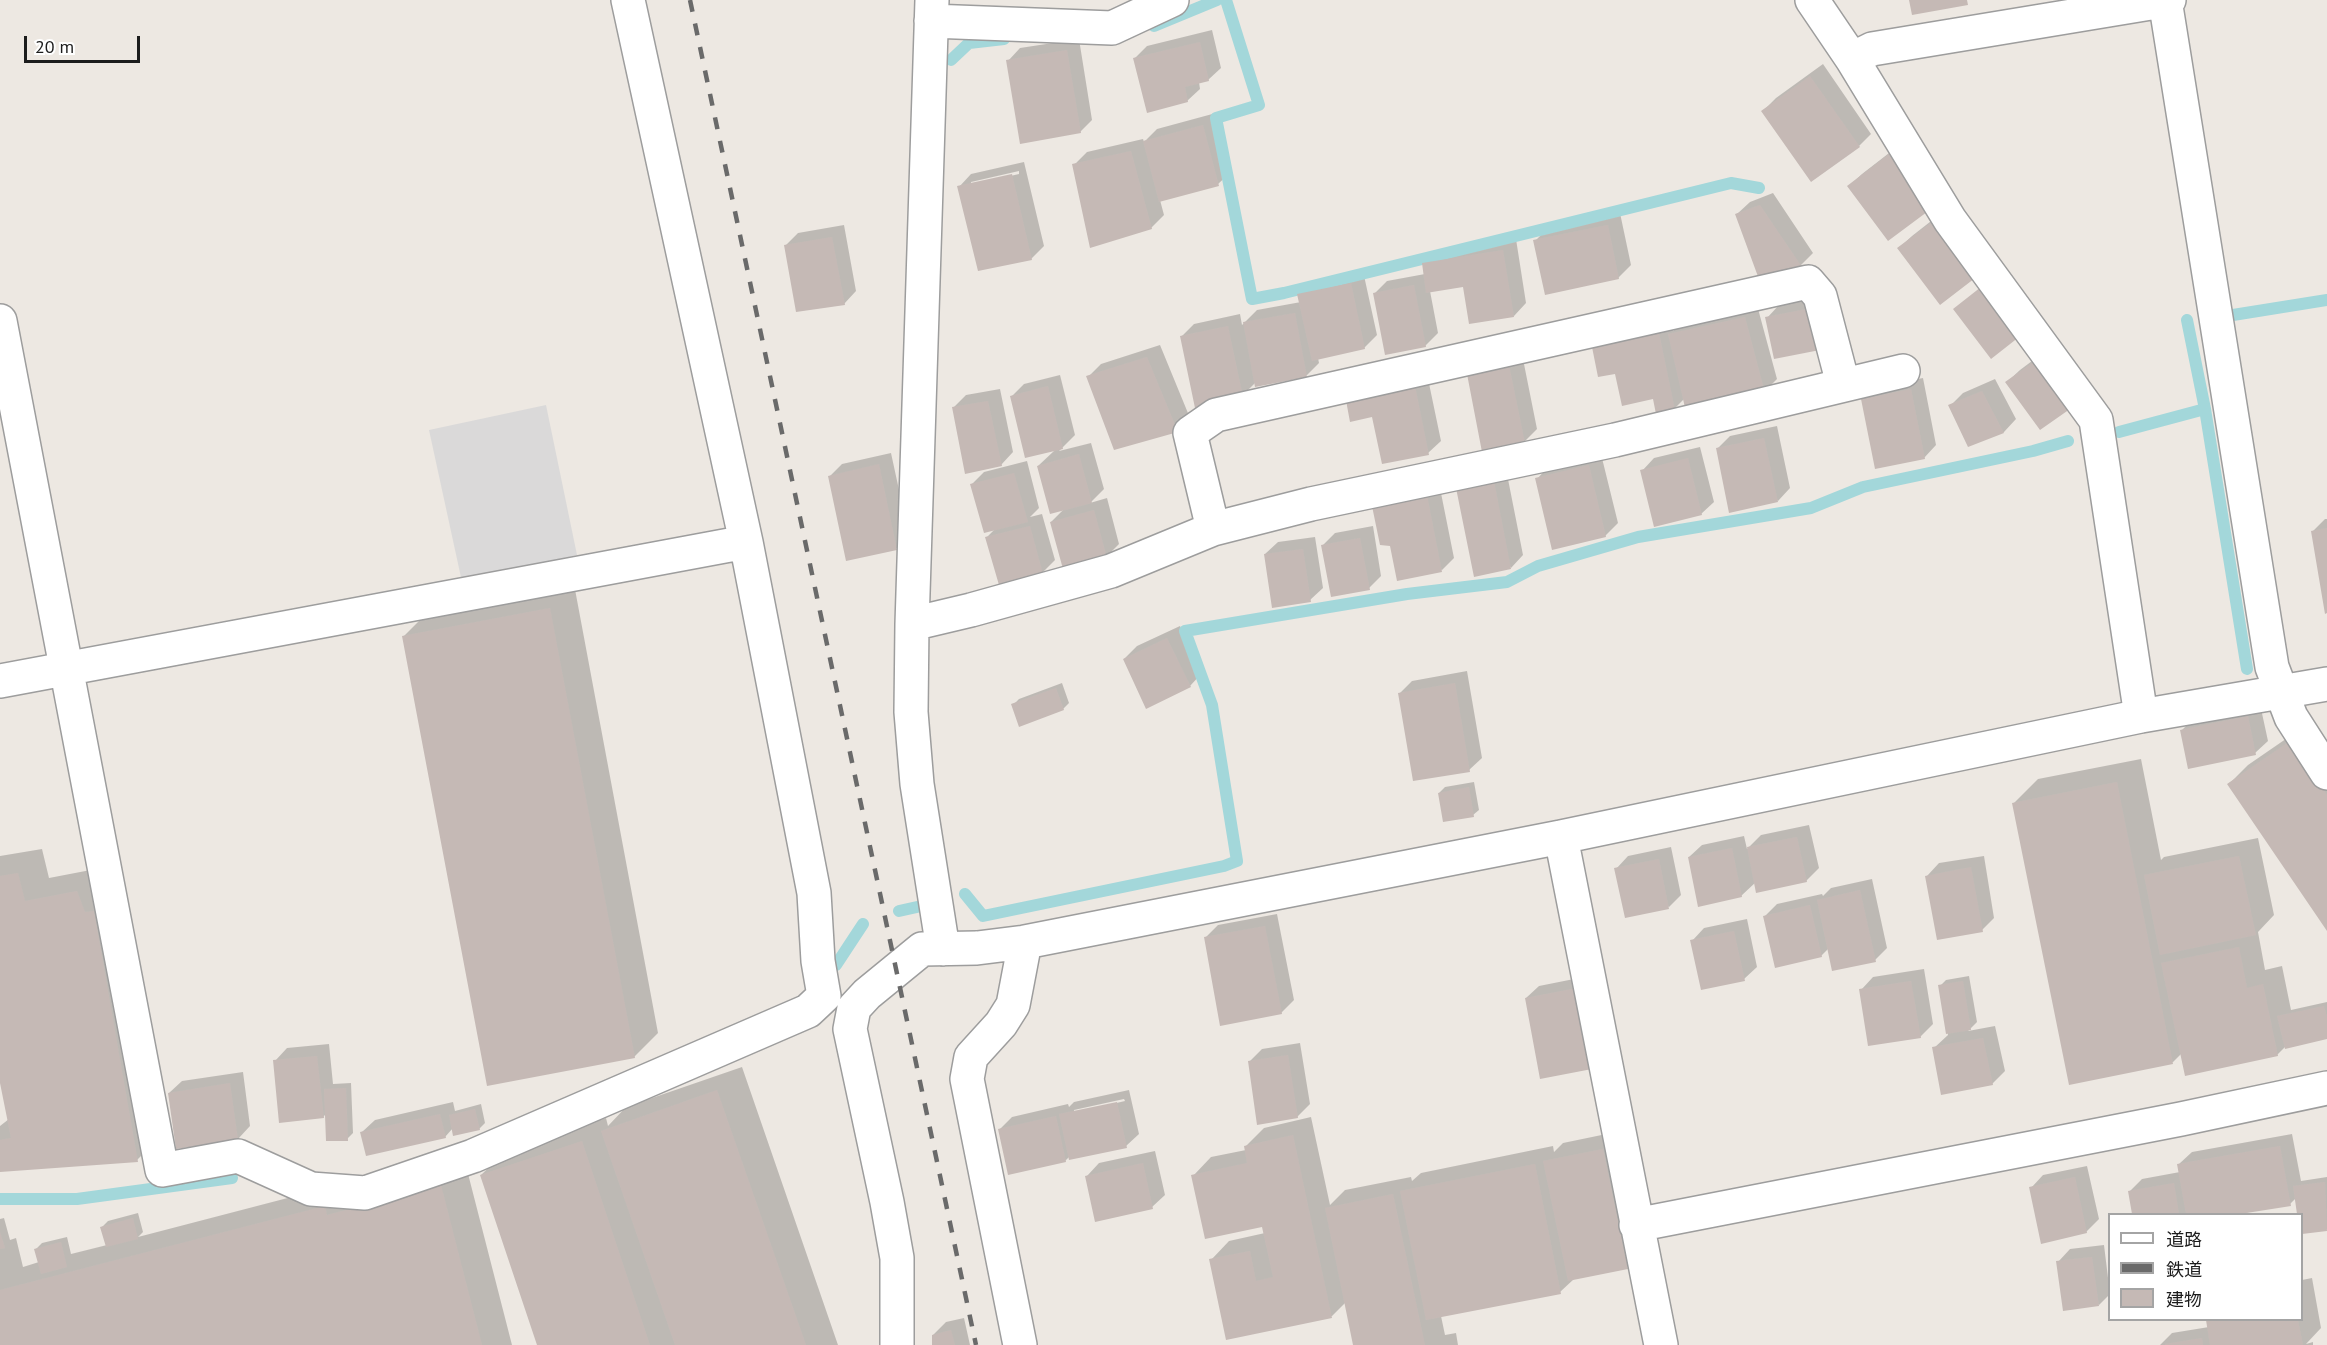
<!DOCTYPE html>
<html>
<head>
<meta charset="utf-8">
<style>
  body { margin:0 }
  #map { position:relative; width:2327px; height:1345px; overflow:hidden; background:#ede8e2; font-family:"PT Sans","Noto Sans JP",sans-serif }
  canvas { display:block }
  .legend { position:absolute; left:2108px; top:1213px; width:195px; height:108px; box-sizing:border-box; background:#fff; border:2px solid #a4a4a4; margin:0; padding:8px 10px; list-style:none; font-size:18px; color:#1c1c1c }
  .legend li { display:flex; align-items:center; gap:12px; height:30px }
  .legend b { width:30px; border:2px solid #a4a4a4 }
  .scale { position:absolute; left:24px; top:36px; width:116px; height:27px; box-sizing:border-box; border:3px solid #1c1c1c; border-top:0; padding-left:8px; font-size:18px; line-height:21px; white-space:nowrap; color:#1c1c1c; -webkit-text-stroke:4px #fff; paint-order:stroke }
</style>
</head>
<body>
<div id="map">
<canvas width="2327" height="1345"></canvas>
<ul class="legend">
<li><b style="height:8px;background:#fff"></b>道路</li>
<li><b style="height:8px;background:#6a6a6a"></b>鉄道</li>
<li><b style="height:16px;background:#c5b9b5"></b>建物</li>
</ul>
<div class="scale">20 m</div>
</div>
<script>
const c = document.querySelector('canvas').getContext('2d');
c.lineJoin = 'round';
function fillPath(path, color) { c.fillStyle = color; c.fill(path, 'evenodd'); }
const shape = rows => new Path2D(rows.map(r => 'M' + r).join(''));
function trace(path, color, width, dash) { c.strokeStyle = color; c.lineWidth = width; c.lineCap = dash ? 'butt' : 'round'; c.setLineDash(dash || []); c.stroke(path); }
fillPath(shape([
  [546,405,577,555,462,582,429,430]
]), '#dad9d9');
fillPath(shape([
  [1212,30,1221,68,1208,80,1199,82,1200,89,1187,101,1135,58,1147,46],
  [1079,39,1092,120,1080,132,1008,61,1020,48],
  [1823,64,1871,134,1859,146,1763,111,1776,98],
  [1216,113,1231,172,1218,184,1160,200,1164,215,1151,228,1074,165,1087,152,1143,139,1144,142,1157,129],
  [1902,143,1888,239,1849,186,1862,174],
  [1024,162,1044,246,1031,259,959,187,971,174],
  [1019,171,1019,174,971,185,971,182],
  [1773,193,1813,253,1801,265,1761,280,1737,214,1750,202],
  [1949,207,1978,274,1899,248,1912,236],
  [1620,213,1631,265,1618,278,1535,241,1548,228],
  [844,225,856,291,844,304,786,245,798,233],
  [1516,239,1526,303,1514,316,1464,285,1430,291,1438,333,1425,346,1375,293,1387,281,1425,274,1423,264,1436,251],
  [1363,271,1377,335,1364,348,1318,358,1319,363,1307,375,1255,383,1242,396,1182,336,1194,324,1240,314,1242,325,1257,310,1301,302,1299,295,1312,282],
  [1824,296,1832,336,1767,318,1779,305],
  [1757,305,1777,379,1764,392,1684,399,1674,409,1616,372,1593,347,1671,321,1673,331,1682,322],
  [1160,345,1190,418,1177,430,1088,377,1101,364],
  [2048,349,2081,395,2007,382,2020,370],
  [1522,354,1537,429,1524,442,1481,362],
  [1426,369,1441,441,1428,453,1374,416],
  [1060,375,1075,435,1059,451,1091,443,1104,489,1090,503,1107,498,1119,544,1107,556,1051,522,1065,508,1038,466,1055,450,1012,396,1024,384],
  [1923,378,1936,445,1924,458,1863,399,1876,387],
  [1995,379,2016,419,2004,432,1969,445,1950,406,1963,393],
  [1000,389,1013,452,1001,465,953,408,966,395],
  [1777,426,1790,488,1778,501,1717,449,1730,436],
  [1700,447,1714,502,1701,514,1642,471,1654,458],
  [891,453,909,536,897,548,847,559,830,476,842,464],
  [1601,454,1618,523,1605,536,1537,479,1549,466],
  [1027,461,1039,508,1030,517,1042,514,1055,560,1042,573,987,537,996,528,972,484,984,472],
  [1506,469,1523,555,1511,568,1458,488],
  [1439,483,1454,558,1442,570,1391,544,1381,543],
  [2325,519,2327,519,2327,612,2312,532],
  [1373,526,1381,576,1369,588,1322,546,1335,533],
  [1315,537,1323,588,1310,600,1265,554,1278,542],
  [574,584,658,1033,634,1057,404,636,428,612],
  [1180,626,1202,673,1190,686,1124,659,1137,646],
  [1467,671,1482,758,1469,770,1399,694,1412,681],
  [1062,683,1069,703,1063,709,1013,705,1019,699],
  [2260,704,2268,741,2255,753,2181,731,2194,718],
  [2309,723,2327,750,2327,928,2229,784,2248,765],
  [2141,759,2161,860,2164,857,2258,838,2274,915,2258,932,2265,970,2282,966,2291,1010,2327,1002,2327,1038,2285,1047,2277,1055,2182,1053,2173,1062,2070,1083,2014,803,2038,779],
  [1474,782,1479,810,1473,815,1439,793,1445,787],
  [1809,825,1819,868,1806,881,1756,882,1741,896,1689,857,1702,845,1744,836,1747,849,1761,835],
  [1671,847,1681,895,1669,907,1616,869,1628,856],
  [42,849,49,878,101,868,161,1136,137,1160,0,1171,0,1126,9,1119,0,1075,0,856],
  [1984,856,1994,918,1982,930,1927,876,1939,863],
  [1872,879,1887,948,1875,960,1829,948,1821,956,1765,916,1777,904,1822,894,1823,896,1831,888],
  [1277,914,1294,1000,1281,1013,1205,938,1218,925],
  [1747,919,1757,967,1744,979,1692,941,1704,928],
  [1924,969,1933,1024,1920,1037,1861,990,1873,977],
  [1589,976,1604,1055,1526,998,1539,986],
  [1969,976,1977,1022,1968,1031,1995,1026,2005,1071,1992,1084,1934,1048,1948,1035,1940,986,1946,980],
  [1300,1043,1310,1104,1297,1117,1249,1062,1262,1049],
  [329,1044,333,1084,351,1083,353,1133,347,1139,327,1113,323,1117,275,1061,287,1048],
  [742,1067,838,1345,539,1345,481,1175,506,1151,606,1118,608,1126,626,1107],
  [243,1072,250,1126,238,1139,169,1093,182,1081],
  [1129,1090,1139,1134,1126,1146,1070,1156,1065,1161,1000,1129,1012,1117,1068,1104,1069,1107,1074,1102],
  [1124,1099,1125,1101,1074,1113,1074,1110],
  [453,1102,455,1111,481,1104,485,1123,479,1129,453,1128,445,1137,362,1132,375,1120],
  [1311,1117,1330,1205,1345,1190,1411,1177,1412,1181,1421,1173,1553,1146,1554,1152,1563,1143,1621,1131,1646,1249,1627,1267,1574,1279,1560,1292,1441,1316,1445,1335,1456,1333,1458,1345,1355,1345,1346,1302,1332,1316,1227,1339,1211,1260,1229,1241,1265,1233,1264,1225,1193,1176,1211,1157,1246,1150,1245,1147,1264,1128],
  [2292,1134,2301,1181,2327,1177,2327,1229,2302,1233,2302,1214,2299,1214,2296,1198,2290,1204,2239,1214,2133,1214,2129,1192,2142,1179,2180,1172,2179,1164,2192,1152],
  [1155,1151,1165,1195,1152,1207,1087,1176,1099,1163],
  [465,1162,512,1345,0,1345,0,1219,4,1218,10,1240,16,1238,23,1267,39,1262,36,1249,42,1243,67,1237,71,1254,107,1245,102,1227,108,1221,138,1213,143,1232,138,1237,349,1182],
  [2087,1166,2099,1219,2086,1232,2031,1188,2043,1175],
  [2104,1245,2110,1294,2099,1305,2058,1262,2070,1249],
  [2312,1278,2321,1328,2306,1344,2313,1342,2313,1345,2160,1345,2172,1333,2209,1327,2207,1320,2302,1320,2302,1280],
  [964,1318,970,1345,933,1345,933,1335,946,1322]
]), '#0003');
trace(shape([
  [1226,0,1259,105,1216,118,1252,299,1284,293,1731,183,1759,188],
  [1154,26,1217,0],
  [951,60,969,43,1004,39],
  [2233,315,2327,300],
  [2187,320,2205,409,2247,669],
  [2119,432,2205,409],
  [965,894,983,916,1224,866,1237,861,1212,705,1185,631,1407,594,1507,582,1538,566,1638,537,1811,508,1863,487,2033,451,2068,441],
  [899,911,917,907],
  [836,965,863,924],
  [0,1199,77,1199,232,1178]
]), '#a3d7da', 12);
fillPath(shape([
  [1909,0,1967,0,1968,5,1912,15],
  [1200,42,1209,81,1185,87,1188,102,1147,113,1133,58],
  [1067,50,1081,133,1020,144,1006,60],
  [1810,76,1860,147,1811,182,1761,111],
  [1203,125,1219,186,1159,202,1143,141],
  [1131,151,1152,229,1090,248,1072,164],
  [1889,154,1931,209,1888,241,1847,186],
  [1012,174,1032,260,978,271,957,186],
  [1760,205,1802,267,1760,282,1735,214],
  [1936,219,1979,275,1940,305,1897,248],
  [1608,225,1619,279,1545,295,1533,240],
  [832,237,845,305,796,312,784,245],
  [1503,250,1514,317,1469,324,1463,287,1426,293,1422,263],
  [1351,283,1365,349,1312,361,1297,294],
  [1414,285,1426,347,1385,355,1373,293],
  [1981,287,2019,337,1991,359,1953,309],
  [1812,308,1820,350,1774,359,1765,317],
  [1295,313,1307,377,1255,387,1243,322],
  [1745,317,1765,393,1686,412,1668,334],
  [1228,326,1243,397,1195,408,1180,336],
  [1659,333,1675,410,1656,414,1653,399,1622,406,1615,374,1598,377,1592,347],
  [1147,357,1178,432,1114,450,1086,376],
  [2035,361,2070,409,2040,430,2005,382],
  [1509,365,1525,443,1482,452,1467,374],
  [1414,381,1429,455,1382,464,1372,417,1350,422,1345,395],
  [1048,386,1063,449,1025,458,1010,396],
  [1911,389,1925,459,1875,469,1861,399],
  [1982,391,2004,433,1968,447,1948,405],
  [988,401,1002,466,965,474,952,407],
  [1764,438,1778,502,1729,513,1716,448],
  [1079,454,1092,503,1050,514,1037,466],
  [1688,458,1702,515,1654,527,1640,470],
  [879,464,897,550,846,561,828,476],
  [1589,465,1606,537,1552,550,1535,478],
  [1014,473,1028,522,984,533,970,484],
  [1494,481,1511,569,1474,577,1456,488],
  [1427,495,1442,572,1397,581,1390,546,1380,545,1372,506],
  [1094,510,1107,558,1063,569,1050,522],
  [1030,526,1043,574,999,585,985,537],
  [2327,528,2327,613,2325,614,2311,531],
  [1360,538,1370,590,1331,597,1321,545],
  [1303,549,1311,602,1272,608,1264,554],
  [550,608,635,1058,487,1086,402,636],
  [1167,638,1191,687,1146,709,1123,659],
  [1455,683,1470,772,1413,781,1398,693],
  [1056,688,1064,710,1019,727,1011,704],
  [2248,716,2256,755,2188,769,2180,730],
  [2290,741,2327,795,2327,931,2227,784],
  [2117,782,2173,1064,2069,1085,2012,803],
  [1469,787,1474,817,1443,822,1438,793],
  [1797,837,1807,882,1756,893,1747,847],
  [1732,848,1742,897,1698,907,1688,857],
  [2239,856,2256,935,2160,955,2144,875],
  [1659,859,1669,909,1625,918,1614,868],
  [1971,867,1983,932,1937,940,1925,876],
  [18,873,25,901,77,891,85,912,94,911,138,1162,0,1172,0,1140,11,1138,0,1083,0,876],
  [1860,890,1876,962,1832,971,1817,900],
  [1810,905,1822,957,1775,968,1763,916],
  [1265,926,1282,1014,1220,1026,1204,937],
  [1734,931,1745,981,1701,990,1690,940],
  [2239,947,2247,988,2263,984,2278,1056,2185,1076,2161,963],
  [1911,981,1921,1038,1868,1046,1859,989],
  [1963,981,1971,1030,1946,1034,1938,985],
  [1577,988,1592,1069,1540,1079,1525,998],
  [2324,1006,2327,1017,2327,1039,2285,1049,2277,1016],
  [1983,1038,1993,1085,1941,1095,1932,1047],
  [1288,1055,1298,1118,1257,1125,1248,1061],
  [317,1056,324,1118,279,1123,273,1060],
  [230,1083,238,1140,176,1149,168,1093],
  [346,1088,348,1141,326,1141,324,1089],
  [717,1090,806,1345,675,1345,601,1131],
  [1117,1102,1127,1148,1069,1160,1059,1114],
  [475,1109,480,1130,453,1136,449,1115],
  [440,1114,446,1138,366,1156,360,1132],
  [1056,1116,1066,1162,1008,1175,998,1129],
  [1293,1135,1332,1318,1226,1340,1209,1259,1250,1251,1256,1281,1273,1277,1262,1227,1205,1239,1191,1175,1247,1163,1244,1146],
  [582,1141,650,1345,537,1345,480,1175],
  [2280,1146,2291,1206,2240,1214,2186,1214,2177,1164],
  [1603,1149,1628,1269,1568,1281,1543,1161],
  [1143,1163,1153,1209,1095,1222,1085,1176],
  [1535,1164,1561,1294,1426,1320,1400,1191],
  [2075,1177,2087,1233,2041,1244,2029,1187],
  [2325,1182,2327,1231,2302,1234,2302,1214,2297,1214,2293,1186],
  [2174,1183,2179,1214,2132,1214,2128,1191],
  [441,1185,482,1345,0,1345,0,1290,325,1206,327,1215],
  [1393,1194,1425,1345,1353,1345,1325,1208],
  [133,1218,138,1239,106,1247,100,1227],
  [0,1232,5,1248,0,1249],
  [61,1242,67,1267,41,1274,34,1249],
  [2092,1257,2099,1306,2063,1311,2056,1261],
  [2206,1320,2298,1320,2303,1345,2210,1345],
  [951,1330,955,1345,932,1345,932,1335],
  [2202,1338,2203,1345,2165,1345,2165,1344]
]), '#c5b9b5');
const minor = shape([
  [628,0,746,542,814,893,818,961,824,996],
  [932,0,912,624,911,712,917,784,943,949],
  [1812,0,1852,59,1950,220,2096,420,2141,716],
  [2165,0,2272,667,2291,717,2327,773],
  [931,21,1112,28,1172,0],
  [1852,59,1872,49,2169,0],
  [0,321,162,1170,238,1156,311,1189,365,1193,473,1156,808,1011,824,996],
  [1213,529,1190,433,1216,415,1808,282,1820,296,1843,384],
  [912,624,971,610,1111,571,1213,529,1311,504,1615,440,1903,371],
  [0,681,746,542],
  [1561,837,1661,1345],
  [1636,1225,2181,1119,2327,1088],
  [897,1345,897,1258,887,1202,850,1029,854,1008,867,994,922,949,977,948,1025,942,1561,837,2141,716,2327,684],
  [1020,1345,967,1079,971,1057,1001,1024,1013,1005,1025,942]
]);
trace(minor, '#9d9d9d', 36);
trace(minor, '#fff', 33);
trace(shape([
  [690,0,976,1345]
]), '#6a6a6a', 4.5, [12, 12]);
</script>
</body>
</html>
